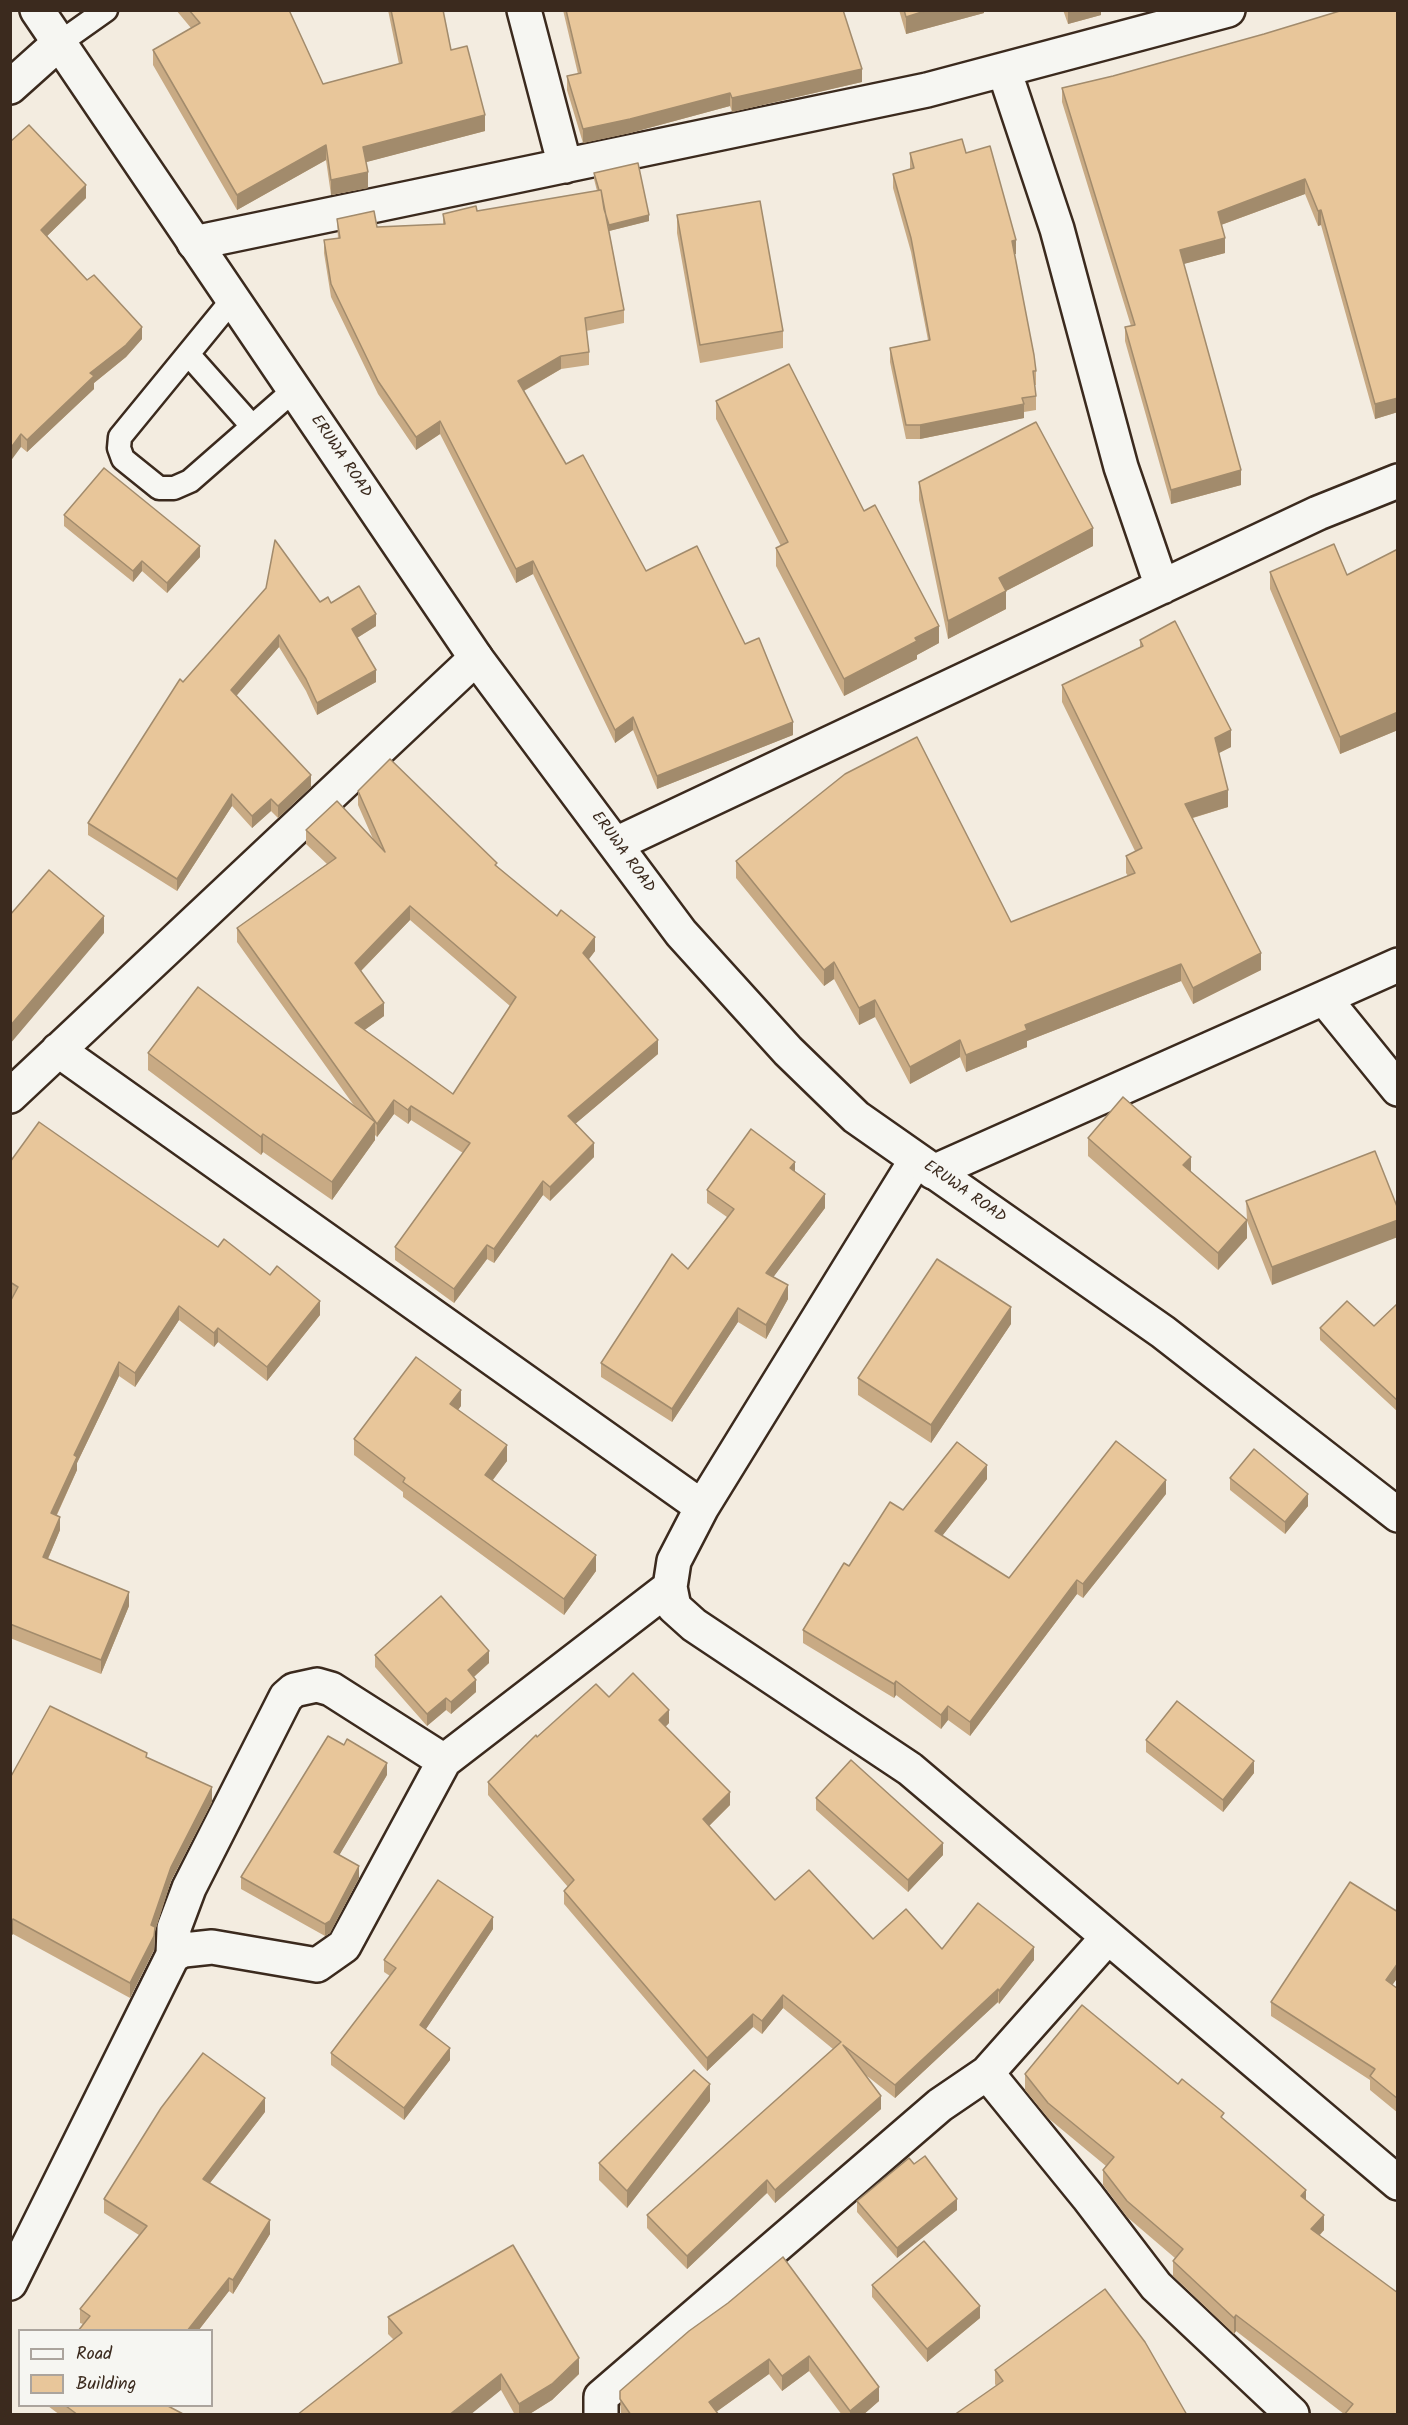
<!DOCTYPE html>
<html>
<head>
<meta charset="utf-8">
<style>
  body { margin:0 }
  #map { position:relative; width:1408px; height:2425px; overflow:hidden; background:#f3ece0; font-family:Kalam,sans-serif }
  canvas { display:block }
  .frame { position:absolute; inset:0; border:12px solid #3b2a1e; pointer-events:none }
  .legend { position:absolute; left:18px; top:2329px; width:195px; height:78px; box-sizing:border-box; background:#f6f6f2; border:2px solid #aba49d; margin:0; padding:8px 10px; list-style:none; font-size:18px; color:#3b2a1e }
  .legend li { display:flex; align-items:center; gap:12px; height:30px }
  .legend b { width:30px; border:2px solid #aba49d }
</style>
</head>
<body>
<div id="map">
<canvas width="1408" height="2425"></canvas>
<div class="frame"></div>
<ul class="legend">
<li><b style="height:8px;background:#f6f6f2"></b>Road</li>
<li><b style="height:16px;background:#e8c69a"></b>Building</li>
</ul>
</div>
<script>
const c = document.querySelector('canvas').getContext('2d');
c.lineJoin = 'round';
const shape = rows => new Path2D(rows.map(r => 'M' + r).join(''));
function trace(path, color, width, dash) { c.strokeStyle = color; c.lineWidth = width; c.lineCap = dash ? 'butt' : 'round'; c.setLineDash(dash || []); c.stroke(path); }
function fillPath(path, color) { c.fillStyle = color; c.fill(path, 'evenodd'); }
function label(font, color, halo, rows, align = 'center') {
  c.font = font + ' Kalam,sans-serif'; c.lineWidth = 4.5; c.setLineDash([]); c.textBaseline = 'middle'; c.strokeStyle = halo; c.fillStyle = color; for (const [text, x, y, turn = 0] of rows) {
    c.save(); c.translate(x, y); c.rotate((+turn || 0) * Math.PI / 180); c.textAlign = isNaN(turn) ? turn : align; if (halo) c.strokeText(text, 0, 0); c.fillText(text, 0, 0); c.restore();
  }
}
const service = shape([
  [58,44,106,10],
  [233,299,120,437,119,448,123,459,159,488,174,488,190,481,294,390],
  [188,354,252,426]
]);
const minor = shape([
  [524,10,565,166],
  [1004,70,1057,229,1121,467,1162,587],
  [10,87,58,44],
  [194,243,927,90,1228,10],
  [616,844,1318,513,1398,481],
  [1324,998,1398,1089],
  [58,1050,702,1507],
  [10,1096,476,658],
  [916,1160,702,1507,674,1561,670,1587,674,1607,694,1625,910,1769,1398,2183],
  [933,1172,1398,965],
  [173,1955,174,1928,189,1888,286,1697,294,1690,317,1685,331,1689,444,1761],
  [987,2073,1088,2197,1156,2286,1292,2414],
  [10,2283,173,1955,184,1950,212,1947,317,1965,344,1946,444,1761,670,1587],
  [601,2414,601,2397,940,2105,987,2073,1108,1937]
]);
const secondary = shape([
  [37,10,476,658,681,933,788,1051,856,1117,1163,1332,1398,1515]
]);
trace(service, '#3b2a1e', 27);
trace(minor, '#3b2a1e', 38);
trace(secondary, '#3b2a1e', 38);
trace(service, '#f6f6f2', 22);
trace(minor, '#f6f6f2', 33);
trace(secondary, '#f6f6f2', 33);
fillPath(shape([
  [176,10,289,10,323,84,399,64,388,10,443,10,451,50,485,131,366,162,368,188,331,195,326,160,237,210,153,65,153,50,191,28],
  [563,10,843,10,862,82,732,112,730,106,630,133,583,143,567,90,567,76,578,74],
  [899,10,984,10,984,13,906,34],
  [1063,10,1101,10,1101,15,1068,24],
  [1398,10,1398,412,1375,419,1321,225,1318,226,1305,194,1221,225,1225,253,1183,264,1241,485,1171,504,1125,341,1125,327,1131,326,1062,102,1062,88],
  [10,142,86,198,47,236,142,339,126,357,94,383,94,389,27,452,21,447],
  [910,153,966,153,1016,254,1014,254,1036,371,1036,385,1035,385,1036,396,1036,410,1024,412,1024,418,920,439,906,439,890,362,890,348,928,340,911,252,893,188,893,174,910,169],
  [594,173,649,221,609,231,608,226,624,310,624,323,586,331,589,352,589,365,561,369,524,391,566,464,646,571,745,644,793,735,657,789,633,730,615,743,533,574,516,583,440,434,416,450,378,394,331,297,324,253,324,240,338,239,337,219,377,227,443,224,443,214,477,211,597,191,594,179],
  [677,215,783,331,783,348,700,363,677,233],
  [716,401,864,511,939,643,917,655,917,659,844,696,776,566,776,548,781,546,716,419],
  [919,482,1093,546,1006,591,1006,609,948,639,919,500],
  [64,515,200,557,167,593,142,571,133,582,64,526],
  [1398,549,1398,730,1340,754,1270,589,1270,572,1347,575],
  [320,602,331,603,376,626,357,638,376,682,317,715,306,691,279,647,236,696,311,787,278,818,271,811,252,828,232,806,177,891,88,835,88,823,183,682],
  [1140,640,1231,747,1219,753,1228,807,1193,818,1261,970,1193,1004,1181,981,1027,1041,1027,1047,966,1072,960,1057,910,1084,875,1017,859,1025,834,979,824,986,736,878,736,861,1011,922,1128,876,1126,873,1126,856,1135,851,1062,702,1062,685,1140,647],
  [358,791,497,866,595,951,588,960,658,1054,575,1124,594,1157,550,1201,543,1195,494,1263,487,1259,454,1303,395,1260,395,1247,463,1153,411,1120,408,1124,394,1114,377,1137,375,1135,375,1140,332,1200,263,1152,261,1155,148,1070,148,1053,355,1107,237,942,237,928,327,864,306,844,306,830,373,839,358,805],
  [410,920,510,1006,453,1094,364,1030,384,1016,361,971],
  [1088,1138,1191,1172,1247,1220,1246,1201,1375,1151,1272,1285,1247,1221,1247,1238,1218,1270,1088,1156],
  [10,1162,218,1247,320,1315,267,1381,218,1342,214,1347,179,1320,135,1387,119,1376,77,1463,77,1470,57,1515,60,1530,48,1559,129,1606,101,1674,10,1638,10,1302,13,1297,10,1295],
  [795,1172,825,1208,773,1277,788,1299,766,1339,738,1322,672,1422,601,1377,601,1363,688,1269,727,1217,707,1203,707,1190],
  [1398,1303,1398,1412,1320,1340,1320,1328,1374,1326],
  [1011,1324,931,1443,858,1395,858,1378],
  [461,1406,458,1410,507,1461,493,1480,596,1571,564,1615,403,1497,403,1492,354,1455,354,1439],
  [1230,1478,1308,1506,1285,1534,1230,1490],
  [987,1479,942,1536,1009,1578,1166,1494,1083,1598,1077,1594,970,1736,948,1720,941,1729,896,1695,894,1698,803,1643,803,1630,849,1566,903,1510],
  [375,1655,489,1663,474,1677,476,1692,451,1714,446,1710,427,1726,375,1667],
  [609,1697,669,1723,665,1727,730,1805,709,1826,775,1900,873,1939,942,1949,1034,1960,999,2004,998,2002,895,2098,867,2076,881,2109,775,2203,767,2193,687,2269,647,2228,647,2215,833,2049,783,2008,762,2034,753,2027,707,2071,564,1904,564,1891,568,1887,488,1795,488,1782,537,1737],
  [1146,1740,1254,1773,1223,1812,1146,1752],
  [147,1757,212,1802,171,1881,155,1931,154,1950,130,1998,13,1934,10,1937,10,1778],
  [387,1775,339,1855,359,1878,330,1933,325,1936,241,1889,241,1877],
  [816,1798,943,1855,908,1892,816,1810],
  [1398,1912,1398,1977,1392,1985,1398,1989,1398,2113,1370,2090,1370,2080,1271,2016,1271,2002],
  [493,1929,425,2030,450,2060,404,2120,331,2065,331,2053,390,1976,384,1972,384,1960],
  [1025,2074,1178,2084,1224,2120,1306,2200,1324,2230,1320,2235,1398,2415,1344,2414,1236,2331,1234,2334,1173,2276,1173,2261,1175,2258,1127,2217,1103,2185,1103,2170,1106,2166,1048,2118,1025,2090],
  [710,2101,627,2208,599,2180,599,2163],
  [265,2112,210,2183,270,2234,233,2294,229,2291,198,2331,78,2331,83,2324,80,2323,80,2309,139,2235,104,2213,104,2199],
  [914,2164,957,2210,897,2258,857,2212,857,2201],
  [872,2285,980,2318,927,2362,872,2297],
  [728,2303,879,2401,863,2415,842,2415,809,2371,782,2391,769,2374,716,2412,719,2415,621,2415,620,2399],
  [388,2317,579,2374,552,2400,528,2415,515,2415,501,2390,393,2339,388,2334],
  [995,2370,1187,2415,996,2386,995,2384],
  [48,2406,168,2406,185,2415,60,2415]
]), '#c8aa84');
fillPath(shape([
  [928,10,984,10,984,13,906,34,906,17],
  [1068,10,1101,10,1101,15,1068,24],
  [862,69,862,82,732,112,732,98],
  [730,93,730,106,630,133,583,143,583,129],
  [485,115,485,131,363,163,363,147],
  [326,145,326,160,237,210,237,195],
  [368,172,368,188,331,195,331,180],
  [1305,179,1305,194,1218,226,1218,212],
  [86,185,86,198,41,242,41,230],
  [1321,210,1321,225,1318,226,1318,211],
  [649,215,649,221,609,231,609,225],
  [1225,238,1225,253,1180,265,1180,250],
  [1016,240,1016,254,1012,255,1012,241],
  [142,327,142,339,126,357,94,383,94,389,27,452,27,440,90,373],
  [561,356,561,369,518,394,518,381],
  [1398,398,1398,412,1375,419,1375,404],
  [1024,404,1024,418,920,439,920,425],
  [440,421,440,434,416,450,416,437],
  [21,434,21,447,10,462,10,449],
  [1241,470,1241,485,1171,504,1171,490],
  [1093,528,1093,546,1006,591,1006,609,948,639,948,621,999,578],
  [200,546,200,557,167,593,167,583],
  [142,561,142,571,133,582,133,571],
  [533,561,533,574,516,583,516,569],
  [376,614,376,626,352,641,352,629],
  [939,626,939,643,917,655,917,659,844,696,844,679,915,638],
  [279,635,279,647,231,702,231,690],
  [376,670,376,682,317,715,317,703],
  [1398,712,1398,730,1340,754,1340,737],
  [633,717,633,730,615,743,615,730],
  [793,722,793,735,657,789,657,776],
  [1231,730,1231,747,1215,755,1215,738],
  [311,775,311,787,278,818,278,806],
  [1228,790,1228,807,1185,820,1185,804],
  [232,794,232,806,177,891,177,879],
  [271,799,271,811,252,828,252,816],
  [410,906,410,920,355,977,355,963],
  [104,916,104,933,10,1044,10,1026],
  [595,937,595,951,583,967,583,953],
  [1261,953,1261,970,1193,1004,1193,988],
  [834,962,834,979,824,986,824,970],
  [1181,964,1181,981,1027,1041,1027,1047,966,1072,966,1055,1025,1025],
  [875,1000,875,1017,859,1025,859,1008],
  [384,1003,384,1016,355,1037,355,1023],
  [658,1040,658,1054,568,1130,568,1116],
  [960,1040,960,1057,910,1084,910,1067],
  [394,1100,394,1114,377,1137,377,1124],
  [411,1106,411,1120,408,1124,408,1110],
  [375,1122,375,1140,332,1200,332,1182],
  [263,1134,263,1152,261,1155,261,1137],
  [594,1143,594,1157,550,1201,550,1187],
  [1191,1157,1191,1174,1183,1165],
  [795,1162,795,1175,790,1168],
  [543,1181,543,1195,494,1263,494,1249],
  [825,1194,825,1208,766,1287,766,1273],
  [1247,1220,1247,1238,1218,1270,1218,1253],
  [1398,1220,1398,1237,1272,1285,1272,1267],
  [487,1245,487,1259,454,1303,454,1289],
  [788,1285,788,1299,766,1339,766,1325],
  [320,1301,320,1315,267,1381,267,1367],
  [179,1306,179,1320,135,1387,135,1373],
  [1011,1307,1011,1324,931,1443,931,1425],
  [738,1308,738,1322,672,1422,672,1409],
  [218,1328,218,1342,214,1347,214,1333],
  [119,1362,119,1376,77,1463,77,1470,51,1527,51,1513,74,1455],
  [461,1390,461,1406,450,1420,450,1404],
  [507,1445,507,1461,485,1490,485,1475],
  [987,1465,987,1479,935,1545,935,1531],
  [1166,1480,1166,1494,1083,1598,1083,1584],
  [1308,1494,1308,1506,1285,1534,1285,1522],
  [60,1517,60,1530,43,1570,43,1557],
  [596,1555,596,1571,564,1615,564,1599],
  [1077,1580,1077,1594,970,1736,970,1722],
  [129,1592,129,1606,101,1674,101,1660],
  [489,1651,489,1663,468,1682,468,1670],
  [476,1680,476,1692,451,1714,451,1702],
  [896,1681,896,1695,894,1698,894,1684],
  [446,1698,446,1710,427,1726,427,1714],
  [948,1706,948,1720,941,1729,941,1715],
  [669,1710,669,1723,659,1733,659,1720],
  [1254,1761,1254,1773,1223,1812,1223,1800],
  [387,1763,387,1775,334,1864,334,1852],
  [212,1787,212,1802,171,1881,155,1931,154,1950,130,1998,130,1983,151,1925,171,1867],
  [730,1792,730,1805,703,1832,703,1819],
  [943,1843,943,1855,908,1892,908,1880],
  [359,1866,359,1878,330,1933,325,1936,325,1924],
  [493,1917,493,1929,420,2038,420,2025],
  [13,1919,13,1934,10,1937,10,1922],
  [1034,1947,1034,1960,999,2004,999,1991],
  [1398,1963,1398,1977,1386,1994,1386,1980],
  [998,1989,998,2002,895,2098,895,2085],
  [783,1995,783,2008,762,2034,762,2021],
  [753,2014,753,2027,707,2071,707,2058],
  [450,2048,450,2060,404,2120,404,2108],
  [710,2084,710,2101,627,2208,627,2191],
  [881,2096,881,2109,775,2203,775,2190],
  [265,2098,265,2112,203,2192,203,2179],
  [767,2180,767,2193,687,2269,687,2256],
  [1306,2190,1306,2206,1301,2196],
  [957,2199,957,2210,897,2258,897,2248],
  [1324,2215,1324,2230,1311,2244,1311,2229],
  [270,2220,270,2234,233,2294,233,2280],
  [229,2278,229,2291,198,2331,187,2331],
  [980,2306,980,2318,927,2362,927,2349],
  [1236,2315,1236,2331,1234,2334,1234,2318],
  [809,2356,809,2371,782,2391,782,2376],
  [579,2358,579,2374,552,2400,528,2415,519,2415,519,2404],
  [769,2359,769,2374,712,2415,709,2402],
  [501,2374,501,2390,470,2415,449,2415],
  [879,2387,879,2401,863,2415,850,2415,850,2411]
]), '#a28b6c');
const building = shape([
  [189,10,289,10,323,84,402,63,391,10,443,10,451,50,467,46,485,115,363,147,368,172,331,180,326,145,237,195,153,50,200,23,189,10],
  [566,10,843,10,862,69,732,98,730,93,630,119,583,129,567,76,581,73,566,10],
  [904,10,928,10,906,17,904,10],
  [1343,10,1398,10,1398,398,1375,404,1321,210,1318,211,1305,179,1218,212,1225,238,1180,250,1241,470,1171,490,1125,327,1135,325,1062,88,1113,76,1264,34,1343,10],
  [29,125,86,185,41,230,87,280,94,275,142,327,126,345,90,373,94,376,27,440,21,434,10,449,10,142,29,125],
  [962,139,966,153,990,146,1016,240,1012,241,1034,355,1036,371,1033,371,1036,396,1022,398,1024,404,920,425,906,425,890,348,930,340,911,238,893,174,914,168,910,153,962,139],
  [638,163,649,215,609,225,604,209,601,190,599,190,594,173,638,163],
  [601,190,624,310,585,318,589,352,561,356,518,381,566,464,583,455,646,571,697,546,745,644,759,638,793,722,657,776,633,717,615,730,533,561,516,569,440,421,416,437,378,381,331,284,324,240,340,238,337,219,374,211,377,227,445,224,443,214,476,206,477,211,601,190],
  [760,201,783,331,700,345,677,215,760,201],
  [789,364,864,511,875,505,939,626,915,638,917,641,844,679,776,548,788,542,716,401,789,364],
  [1036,422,1093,528,999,578,1006,591,948,621,919,482,1036,422],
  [104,468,200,546,167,583,142,561,133,571,64,515,104,468],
  [275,540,320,602,328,597,331,603,359,586,376,614,352,629,376,670,317,703,306,679,279,635,231,690,311,775,278,806,271,799,252,816,232,794,177,879,88,823,180,679,183,682,266,588,275,540],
  [1334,544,1347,575,1398,549,1398,712,1340,737,1270,572,1334,544],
  [1175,621,1231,730,1215,738,1228,790,1185,804,1261,953,1193,988,1181,964,1025,1025,1027,1030,966,1055,960,1040,910,1067,875,1000,859,1008,834,962,824,970,736,861,845,774,917,737,1011,922,1135,873,1126,856,1142,848,1062,685,1143,646,1140,640,1175,621],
  [390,759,497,863,495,865,557,916,561,910,595,937,583,953,658,1040,568,1116,594,1143,550,1187,543,1181,494,1249,487,1245,454,1289,395,1247,470,1143,411,1106,408,1110,394,1100,377,1124,237,928,336,858,306,830,337,801,385,852,358,791,390,759],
  [410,906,516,997,453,1094,355,1023,384,1003,355,963,410,906],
  [49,870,104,916,10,1026,10,915,49,870],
  [198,987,375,1122,332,1182,263,1134,261,1137,148,1053,198,987],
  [1123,1097,1191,1157,1183,1165,1247,1220,1218,1253,1088,1138,1123,1097],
  [39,1122,218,1247,224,1239,270,1275,277,1266,320,1301,267,1367,218,1328,214,1333,179,1306,135,1373,119,1362,74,1455,77,1457,51,1513,60,1517,43,1557,129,1592,101,1660,10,1624,10,1302,18,1287,10,1282,10,1162,39,1122],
  [751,1129,795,1162,790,1168,825,1194,766,1273,788,1285,766,1325,738,1308,672,1409,601,1363,672,1254,688,1269,734,1209,707,1190,751,1129],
  [1375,1151,1398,1209,1398,1220,1272,1267,1246,1201,1375,1151],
  [937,1259,1011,1307,931,1425,858,1378,937,1259],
  [1347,1301,1374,1326,1398,1303,1398,1401,1320,1328,1347,1301],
  [416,1357,461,1390,450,1404,507,1445,485,1475,596,1555,564,1599,403,1482,405,1478,354,1439,416,1357],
  [1116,1441,1166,1480,1083,1584,1077,1580,970,1722,948,1706,941,1715,896,1681,894,1684,803,1630,844,1563,849,1566,890,1502,903,1510,957,1442,987,1465,935,1531,1009,1578,1116,1441],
  [1254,1449,1308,1494,1285,1522,1230,1478,1254,1449],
  [441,1596,489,1651,468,1670,476,1680,451,1702,446,1698,427,1714,375,1655,441,1596],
  [633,1673,669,1710,659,1720,730,1792,703,1819,775,1900,809,1870,873,1939,906,1909,942,1949,978,1903,1034,1947,999,1991,998,1989,895,2085,843,2045,881,2096,775,2190,767,2180,687,2256,647,2215,841,2042,783,1995,762,2021,753,2014,707,2058,564,1891,574,1880,488,1782,536,1735,537,1737,596,1684,609,1697,633,1673],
  [1177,1701,1254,1761,1223,1800,1146,1740,1177,1701],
  [50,1706,147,1753,146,1757,212,1787,171,1867,151,1925,155,1927,154,1936,130,1983,13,1919,10,1922,10,1778,50,1706],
  [328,1736,344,1745,347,1739,387,1763,334,1852,359,1866,330,1921,325,1924,241,1877,328,1736],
  [851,1760,943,1843,908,1880,816,1798,851,1760],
  [438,1880,493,1917,420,2025,450,2048,404,2108,331,2053,396,1968,384,1960,438,1880],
  [1350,1882,1398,1912,1398,1963,1386,1980,1398,1989,1398,2099,1370,2076,1375,2069,1271,2002,1350,1882],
  [1082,2005,1178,2084,1182,2079,1224,2113,1221,2117,1306,2190,1301,2196,1324,2215,1311,2229,1398,2293,1398,2415,1344,2415,1353,2404,1236,2315,1234,2318,1173,2261,1183,2249,1127,2201,1103,2170,1114,2157,1048,2103,1025,2074,1082,2005],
  [203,2053,265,2098,203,2179,270,2220,233,2280,229,2278,187,2331,78,2331,90,2316,80,2309,147,2226,104,2199,161,2108,203,2053],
  [694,2070,710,2084,627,2191,599,2163,694,2070],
  [925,2156,957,2199,897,2248,857,2201,909,2158,914,2164,925,2156],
  [924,2241,980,2306,927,2349,872,2285,924,2241],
  [513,2245,579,2358,552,2384,519,2404,501,2374,449,2415,297,2415,402,2333,388,2317,513,2245],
  [783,2257,879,2387,850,2411,809,2356,782,2376,769,2359,709,2402,719,2415,631,2415,620,2399,620,2391,689,2331,728,2303,783,2257],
  [1105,2289,1145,2342,1187,2415,954,2415,1003,2381,995,2370,1105,2289],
  [66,2406,168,2406,185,2415,78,2415,66,2406]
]);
fillPath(building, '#e8c69a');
trace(building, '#a28b6c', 1.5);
label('16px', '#3b2a1e', '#f6f6f2', [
  ["ERUWA ROAD",340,457,56],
  ["ERUWA ROAD",622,853,54],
  ["ERUWA ROAD",964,1193,35]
]);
</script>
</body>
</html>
